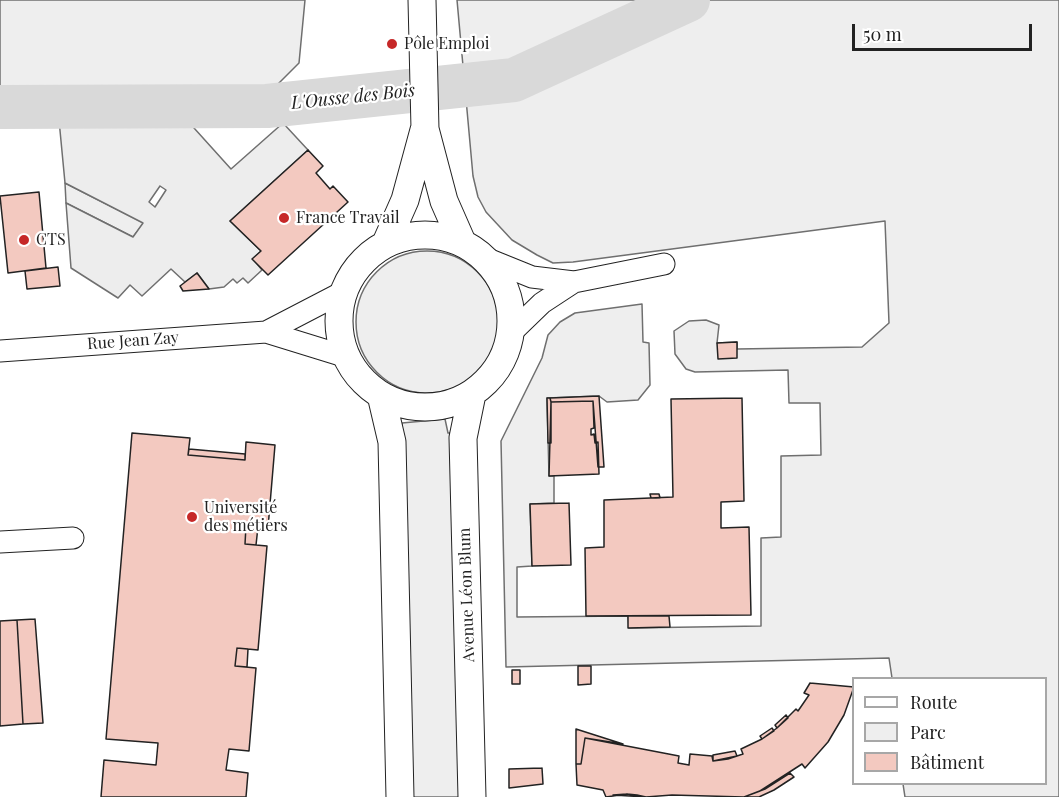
<!DOCTYPE html>
<html>
<head>
<meta charset="utf-8">
<style>
  body { margin:0 }
  #map { position:relative; width:1059px; height:797px; overflow:hidden; background:#fff; font-family:"Playfair Display",serif }
  canvas { display:block }
  .legend { position:absolute; left:852px; top:677px; width:195px; height:108px; box-sizing:border-box; background:#fff; border:2px solid #a7a7a7; margin:0; padding:8px 10px; list-style:none; font-size:18px; color:#222 }
  .legend li { display:flex; align-items:center; gap:12px; height:30px }
  .legend b { width:30px; border:2px solid #a7a7a7 }
  .scale { position:absolute; left:852px; top:24px; width:180px; height:27px; box-sizing:border-box; border:3px solid #222; border-top:0; padding-left:8px; font-size:18px; line-height:21px; white-space:nowrap; color:#222; -webkit-text-stroke:4px #fff; paint-order:stroke }
</style>
</head>
<body>
<div id="map">
<canvas width="1059" height="797"></canvas>
<ul class="legend">
<li><b style="height:8px;background:#fff"></b>Route</li>
<li><b style="height:16px;background:#eee"></b>Parc</li>
<li><b style="height:16px;background:#f3c9c0"></b>Bâtiment</li>
</ul>
<div class="scale">50 m</div>
</div>
<script>
const c = document.querySelector('canvas').getContext('2d');
c.lineJoin = 'round';
function fillPath(path, color) { c.fillStyle = color; c.fill(path, 'evenodd'); }
const shape = rows => new Path2D(rows.map(r => 'M' + r).join(''));
function trace(path, color, width, dash) { c.strokeStyle = color; c.lineWidth = width; c.lineCap = dash ? 'butt' : 'round'; c.setLineDash(dash || []); c.stroke(path); }
function label(font, color, halo, rows, align = 'center') {
  c.font = font + ' "Playfair Display",serif'; c.lineWidth = 4.5; c.setLineDash([]); c.textBaseline = 'middle'; c.strokeStyle = halo; c.fillStyle = color; for (const [text, x, y, turn = 0] of rows) {
    c.save(); c.translate(x, y); c.rotate((+turn || 0) * Math.PI / 180); c.textAlign = isNaN(turn) ? turn : align; if (halo) c.strokeText(text, 0, 0); c.fillText(text, 0, 0); c.restore();
  }
}
const green = shape([
  [0,0,305,0,299,63,276,86,200,117,0,121,0,0],
  [457,0,1059,0,1059,797,905,797,903,784,1046,784,1046,678,892,678,889,658,506,667,501,441,542,358,548,335,560,322,575,313,642,304,643,342,649,343,650,385,638,400,607,402,599,396,547,398,549,476,554,476,554,503,530,504,532,566,517,567,517,617,628,616,629,628,761,626,761,538,781,537,781,456,821,455,820,403,789,403,788,370,695,372,686,369,675,354,674,331,689,321,706,320,719,325,717,343,737,342,737,349,862,347,889,323,885,221,573,262,553,263,537,255,512,240,486,212,478,197,473,176,457,0],
  [65,183,144,223,133,237,66,203,65,183],
  '356 322a71 71 0 1 1 142 0a71 71 0 1 1-142 0Z',
  [445,419,448,433,454,433,463,797,411,797,402,423,445,419]
]);
fillPath(green, '#eee');
trace(green, '#6f6f6f', 1.5);
const parking = shape([
  [185,118,231,169,283,123,308,150,230,221,261,251,253,259,262,270,248,283,243,278,237,283,233,279,224,287,209,289,197,273,185,282,171,269,142,296,130,285,118,298,71,268,66,203,133,237,143,223,65,183,59,120,185,118],
  [160,186,166,190,155,207,149,202,160,186]
]);
fillPath(parking, '#ededed');
trace(parking, '#6f6f6f', 1.5);
trace(shape([
  [0,107,267,106,514,80,688,0]
]), '#d9d9d9', 44);
const building = shape([
  [308,150,323,166,316,173,330,189,333,186,348,202,268,275,252,259,261,251,230,221,308,150],
  [39,192,46,268,8,273,0,196,39,192],
  [58,267,60,286,27,289,25,271,58,267],
  [197,273,209,289,183,291,180,286,197,273],
  [737,342,737,358,718,359,717,343,737,342],
  [599,396,604,467,598,467,593,401,551,402,550,398,599,396],
  [547,398,550,398,551,402,551,443,548,443,547,398],
  [742,398,744,501,721,502,721,528,749,527,751,615,586,616,585,548,604,547,604,500,673,497,671,399,742,398],
  [593,401,594,428,591,429,591,435,594,434,595,443,598,442,599,474,549,476,551,402,593,401],
  [132,433,190,438,188,455,245,460,246,442,275,445,268,528,246,526,245,544,267,546,258,650,237,648,235,666,256,668,249,751,229,749,226,770,248,773,246,797,101,797,104,760,156,765,158,743,106,739,132,433],
  [189,449,245,454,245,460,188,455,189,449],
  [650,494,659,494,660,498,651,498,650,494],
  [569,503,571,565,532,566,530,504,569,503],
  [246,526,258,527,256,545,245,544,246,526],
  [628,616,669,616,670,627,628,628,628,616],
  [35,619,43,723,23,724,17,620,35,619],
  [17,620,23,724,0,726,0,621,17,620],
  [237,648,248,649,247,667,235,666,237,648],
  [578,666,591,666,591,684,578,685,578,666],
  [512,670,520,670,520,684,512,684,512,670],
  [810,683,854,687,844,715,828,742,805,768,802,764,760,791,744,797,672,795,646,797,627,794,606,797,603,790,577,785,576,764,581,764,585,738,679,756,678,763,689,765,690,754,712,756,713,761,728,759,743,754,741,749,762,739,777,728,796,709,798,711,809,695,804,693,810,683],
  [786,715,788,718,777,728,775,725,786,715],
  [772,728,774,731,762,739,760,736,772,728],
  [576,729,623,744,585,738,581,764,576,764,576,729],
  [735,751,737,756,713,761,713,755,735,751],
  [542,768,543,784,509,788,509,769,542,768],
  [790,773,794,777,774,790,759,797,744,797,765,789,790,773],
  [627,794,637,795,646,797,613,795,627,794]
]);
fillPath(building, '#f3c9c0');
trace(building, '#222', 1.5);
const minor = shape([
  [485,258,532,277,574,282,664,264],
  [266,332,343,292],
  [511,333,542,303,574,282],
  [0,351,266,332,347,357],
  [0,542,73,538]
]);
const tertiary = shape([
  [422,0,425,129,444,201,462,242],
  '339 321a86 86 0 1 1 172 0a86 86 0 1 1-172 0Z',
  [386,243,405,200,424,130],
  [472,394,463,438,472,797],
  [381,395,392,442,400,797]
]);
trace(minor, '#222', 23);
trace(tertiary, '#222', 29);
trace(minor, '#fff', 21);
trace(tertiary, '#fff', 27);
for (const [x, y, r, color] of [
  [392,44,6,"#c62828"],
  [284,218,6,"#c62828"],
  [24,240,6,"#c62828"],
  [192,517,6,"#c62828"]
]) { const dot = new Path2D(); dot.arc(x, y, r, 0, 2 * Math.PI); c.fillStyle = color; c.fill(dot); trace(dot, '#fff', 2); }
label('16px', '#222', '#fff', [
  ["Pôle Emploi",404,44],
  ["France Travail",296,218],
  ["CTS",36,240],
  ["Université",204,508],
  ["des métiers",204,526]
], 'left');
label('16px', '#222', '#fff', [
  ["Rue Jean Zay",133,341,-4],
  ["Avenue Léon Blum",467,595,-92]
]);
label('italic 18px', '#222', '#fff', [
  ["L'Ousse des Bois",353,97,-6]
]);
</script>
</body>
</html>
